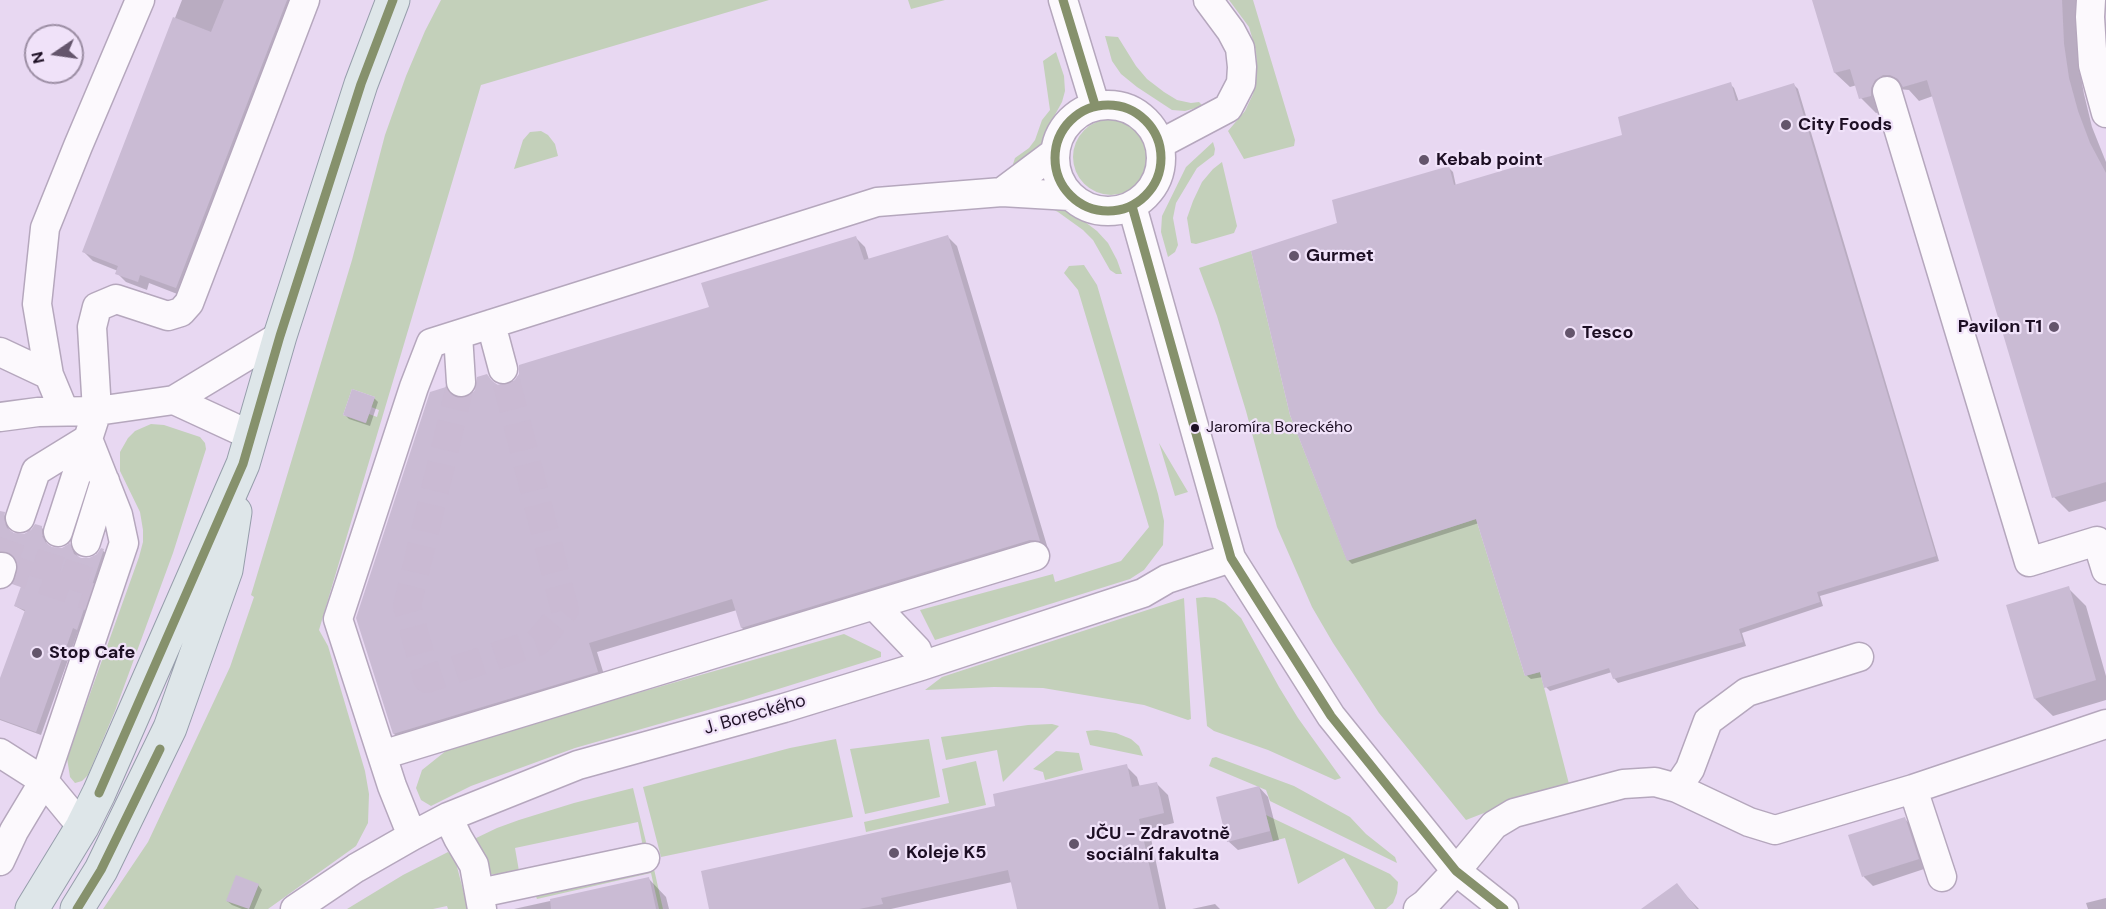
<!DOCTYPE html>
<html>
<head>
<meta charset="utf-8">
<style>
  body { margin:0 }
  #map { position:relative; width:2106px; height:909px; overflow:hidden; background:#e8d8f2; font-family:"DM Sans",sans-serif }
  canvas { display:block }
  .north { position:absolute; left:24px; top:24px; width:60px; height:60px; box-sizing:border-box; background:#f0e2f9; border:2px solid #9c8ea4; border-radius:50%; rotate:257deg; font-size:16px; font-weight:700; line-height:24px; text-align:center; color:#1d0f24 }
  .north::after { content:''; display:block; margin:auto; width:21px; height:27px; background:#64556c; clip-path:polygon(50% 0,100% 100%,50% 72%,0 100%) }
</style>
</head>
<body>
<div id="map">
<canvas width="2106" height="909"></canvas>
<div class="north">N</div>
</div>
<script>
const c = document.querySelector('canvas').getContext('2d');
c.lineJoin = 'round';
function fillPath(path, color) { c.fillStyle = color; c.fill(path, 'evenodd'); }
const shape = rows => new Path2D(rows.map(r => 'M' + r).join(''));
function trace(path, color, width, dash) { c.strokeStyle = color; c.lineWidth = width; c.lineCap = dash ? 'butt' : 'round'; c.setLineDash(dash || []); c.stroke(path); }
function label(font, color, halo, rows, align = 'center') {
  c.font = font + ' "DM Sans",sans-serif'; c.lineWidth = 4.5; c.setLineDash([]); c.textBaseline = 'middle'; c.strokeStyle = halo; c.fillStyle = color; for (const [text, x, y, turn = 0] of rows) {
    c.save(); c.translate(x, y); c.rotate((+turn || 0) * Math.PI / 180); c.textAlign = isNaN(turn) ? turn : align; if (halo) c.strokeText(text, 0, 0); c.fillText(text, 0, 0); c.restore();
  }
}
fillPath(shape([
  [441,0,769,0,481,85,319,630,328,646,365,771,369,794,368,823,356,846,268,909,103,909,148,842,230,667,254,597,251,595,352,260,385,135,406,76,425,31],
  [352,389,375,397,371,407,379,410,377,417,369,414,365,423,343,415],
  [908,0,945,0,911,9],
  [1229,0,1253,0,1295,140,1294,146,1244,159,1228,131,1245,111,1253,94,1257,74,1256,51,1249,27],
  [1105,36,1118,37,1136,66,1147,79,1164,92,1177,100,1191,103,1199,102,1203,106,1185,111,1172,110,1137,87,1121,74,1112,61],
  [1056,52,1064,76,1065,91,1062,102,1046,131,1044,142,1040,149,1017,169,1013,164,1015,158,1029,148,1035,140,1042,120,1050,110,1043,61],
  '1073 157a38 38 0 1 1 76 0a38 38 0 1 1-76 0Z',
  [541,131,548,135,555,144,558,156,514,169,523,140,530,132],
  [1213,142,1215,149,1214,155,1197,168,1176,203,1173,218,1178,245,1175,252,1168,257,1161,232,1162,216,1186,167],
  [1222,162,1237,226,1234,233,1196,244,1191,243,1187,218,1193,201,1202,182,1213,169],
  [1056,200,1097,231,1108,243,1117,260,1122,274,1116,274,1110,270,1093,240,1083,230,1058,212,1046,206],
  [1251,251,1290,415,1347,560,1476,519,1525,676,1540,672,1569,784,1533,794,1466,820,1379,713,1333,643,1312,607,1277,527,1246,411,1217,316,1199,268],
  [1084,265,1097,285,1158,494,1164,521,1163,545,1144,570,1130,579,935,640,920,610,1053,574,1055,582,1121,561,1149,527,1078,290,1064,273,1069,266],
  [151,424,164,425,200,437,205,443,206,449,173,553,115,711,88,775,82,781,75,783,70,777,67,758,139,557,143,542,143,530,140,512,120,471,120,452,128,438,135,431],
  [1159,443,1188,492,1175,496],
  [1205,597,1215,598,1225,603,1241,618,1279,687,1298,718,1341,778,1335,780,1268,750,1214,731,1207,726,1196,598],
  [1184,598,1191,719,1188,720,1144,705,1043,688,994,687,925,690,942,677],
  [844,634,881,652,881,657,743,700,575,748,471,786,431,806,421,800,416,788,422,770,452,746],
  [1052,724,1059,726,1003,782,997,750,946,760,941,737,1028,725],
  [1097,730,1116,733,1131,739,1139,746,1143,756,1090,745,1086,731],
  [836,739,853,817,661,857,643,787,790,748],
  [929,739,940,797,865,814,850,749],
  [1056,751,1079,753,1083,770,1045,780,1043,772,1033,769],
  [1216,757,1294,786,1350,817,1366,834,1395,857,1397,863,1270,801,1266,790,1209,766,1212,758],
  [976,761,986,805,866,832,864,822,949,803,942,769],
  [633,788,646,842,643,847,638,822,515,848,519,871,502,875,489,874,472,840,497,828,519,820,574,803],
  [1266,815,1390,874,1398,882,1397,893,1393,903,1386,909,1375,909,1344,858,1298,884,1285,838,1273,841],
  [448,852,455,859,468,909,448,909,447,906,433,909,347,909,403,875],
  [654,869,663,909,659,909,651,873,537,899,535,894]
]), '#c3d0ba');
fillPath(shape([
  [182,0,300,0,185,297,149,283,147,290,126,282,117,273,118,271,93,261,84,252],
  [1813,0,2098,0,2090,11,2076,10,2078,60,2084,94,2092,127,2106,162,2106,501,2069,512,2054,497,1933,96,1919,101,1909,90,1898,89,1885,111,1876,113,1861,98,1857,85,1850,87,1835,73],
  [1730,84,1734,88,1739,102,1794,85,1798,89,1939,561,1820,596,1823,606,1742,633,1746,646,1618,683,1614,678,1612,672,1550,691,1546,687,1543,677,1531,679,1526,675,1479,523,1352,564,1348,560,1339,224,1449,168,1453,172,1456,186,1623,136],
  [947,236,957,246,1048,549,1040,549,751,637,742,628,737,610,597,652,606,681,403,743,394,734,455,398,463,400,470,397,487,376,497,386,508,386,711,308,856,238,865,247,869,260],
  [374,398,378,402,370,426,349,419,345,415],
  [0,512,8,518,8,527,11,533,24,536,42,528,46,532,46,542,49,547,62,549,70,545,80,559,89,560,98,556,102,550,108,555,82,633,78,632,41,735,0,720,0,682,26,612,15,606,26,577,19,572,20,563,17,558,13,555,0,556],
  [2068,588,2086,606,2106,676,2106,700,2053,716,2035,699],
  [1126,766,1137,777,1140,787,1157,784,1168,795,1174,823,1149,829,1166,909,1018,909,1012,882,891,909,711,909,997,807],
  [1259,787,1268,797,1279,840,1238,850,1228,841],
  [1904,818,1914,828,1927,868,1873,886,1864,877,1850,836],
  [649,879,666,897,669,909,514,909],
  [258,885,262,890,254,909,242,909,232,905,227,901],
  [1676,885,1699,909,1644,909],
  [2106,898,2106,909,2088,909,2086,903],
  [1215,904,1220,909,1192,909]
]), '#0003');
fillPath(shape([
  [224,0,287,0,176,288,140,275,138,282,115,274,118,266,82,252,173,17,211,32],
  [1812,0,2062,0,2064,44,2069,78,2078,111,2090,143,2106,173,2106,482,2052,498,1927,80,1903,87,1898,79,1890,75,1883,75,1875,80,1871,88,1871,96,1859,99,1850,69,1834,73],
  [1731,82,1736,101,1794,83,1936,556,1817,592,1820,602,1739,629,1743,642,1613,679,1609,668,1544,688,1540,672,1525,676,1476,519,1347,561,1290,415,1251,251,1337,223,1332,200,1449,166,1454,185,1622,135,1618,117],
  [948,235,1040,541,1030,540,741,628,732,599,589,643,598,672,393,734,356,618,430,392,446,387,453,396,463,398,470,396,475,390,477,377,487,374,492,381,498,385,508,385,514,381,519,374,519,365,709,307,701,283,856,236,864,260],
  [352,389,375,397,366,423,343,415],
  [0,511,5,512,4,521,7,528,14,533,24,534,31,530,35,524,42,526,42,536,46,543,52,547,62,548,70,543,74,554,81,558,89,558,97,554,101,548,104,549,77,630,73,628,36,732,0,719,0,678,25,610,14,606,25,575,18,573,18,564,13,555,7,551,0,551],
  [2069,586,2096,680,2034,699,2006,605],
  [1127,764,1132,787,1157,782,1164,813,1139,819,1159,909,1017,909,1008,870,881,898,883,904,859,909,709,909,701,871,995,806,993,794],
  [1259,786,1270,831,1227,842,1216,797],
  [1905,817,1919,859,1862,877,1848,835],
  [236,875,259,884,249,909,226,901],
  [649,877,656,909,551,909,550,899],
  [1677,883,1697,909,1641,909]
]), '#cabbd4');
trace(shape([
  [461,382,407,606,427,679,538,642,565,610,503,369],
  [3,566,96,599],
  [2,567,20,518],
  [43,580,58,532],
  [71,590,86,542]
]), '#cabad3', 28, [28, 14]);
const minor = shape([
  [1063,0,1095,105],
  [2091,0,2090,17,2093,65,2106,113],
  [1887,91,2029,562,2097,541,2106,570],
  '1055 158a53 53 0 1 1 106 0a53 53 0 1 1-106 0Z',
  [1160,144,1228,108,1241,83,1242,67,1240,48,1231,31,1208,0],
  [1002,192,1054,153],
  [1132,206,1231,558,1331,716,1456,871,1504,909],
  [491,324,503,369],
  [458,335,461,382],
  [0,352,49,375],
  [174,400,252,436],
  [64,411,49,375,37,304,45,228,78,146,140,0],
  [0,417,38,412,97,411,174,400,280,336],
  [20,518,36,471,88,439],
  [58,532,97,411,92,327,97,307,116,299,168,316,181,312,189,303,305,0],
  [86,542,105,481],
  [0,574,2,567],
  [874,605,917,650,921,666],
  [0,753,44,781,82,827],
  [382,755,1035,556],
  [1677,788,1690,769,1708,721,1747,692,1859,657],
  [1913,789,1942,877],
  [448,817,458,838,474,865,482,909],
  [412,836,392,786,338,619,414,387,431,343,877,202,1002,192,1070,196],
  [0,861,14,831,44,781,124,543,118,515,88,439],
  [480,893,645,858],
  [295,909,356,868,412,836,448,817,578,765,784,708,921,666,1143,593,1167,579,1231,558],
  [1418,909,1425,904,1456,871,1494,825,1514,813,1623,784,1655,782,1677,788,1749,822,1775,830,1913,789,2106,724]
]);
const major = shape([
  [32,909,82,827,99,793,243,464,280,336,361,84,393,0],
  [77,909,101,870,170,728,226,570,235,512]
]);
trace(minor, '#b5a7bd', 31);
trace(major, '#969eab', 35);
trace(minor, '#fcf9fd', 28);
trace(major, '#dee6e9', 33);
trace(shape([
  [1063,0,1095,105],
  '1055 158a53 53 0 1 1 106 0a53 53 0 1 1-106 0Z',
  [1132,206,1231,558,1331,716,1456,871,1504,909],
  [99,793,243,464,280,336,361,84,393,0],
  [77,909,101,870,160,749]
]), '#86916c', 9);
for (const [x, y, r, color] of [
  [1786,125,6,"#64556c"],
  [1424,160,6,"#64556c"],
  [1294,256,6,"#64556c"],
  [2054,327,6,"#64556c"],
  [1570,333,6,"#64556c"],
  [1195,428,5,"#1d0f24"],
  [37,653,6,"#64556c"],
  [1074,844,6,"#64556c"],
  [894,853,6,"#64556c"]
]) { const dot = new Path2D(); dot.arc(x, y, r, 0, 2 * Math.PI); c.fillStyle = color; c.fill(dot); trace(dot, '#f0e2f9', 2); }
label('16px', '#1d0f24', '#f0e2f9', [
  ["Jaromíra Boreckého",1206,428]
], 'left');
label('bold 18px', '#1d0f24', '#f0e2f9', [
  ["City Foods",1798,125],
  ["Kebab point",1436,160],
  ["Gurmet",1306,256],
  ["Pavilon T1",2042,327,"right"],
  ["Tesco",1582,333],
  ["Stop Cafe",49,653],
  ["JČU - Zdravotně",1086,834],
  ["sociální fakulta",1086,855],
  ["Koleje K5",906,853]
], 'left');
label('18px', '#1d0f24', '#f0e2f9', [
  ["J. Boreckého",755,715,-16]
]);
</script>
</body>
</html>
